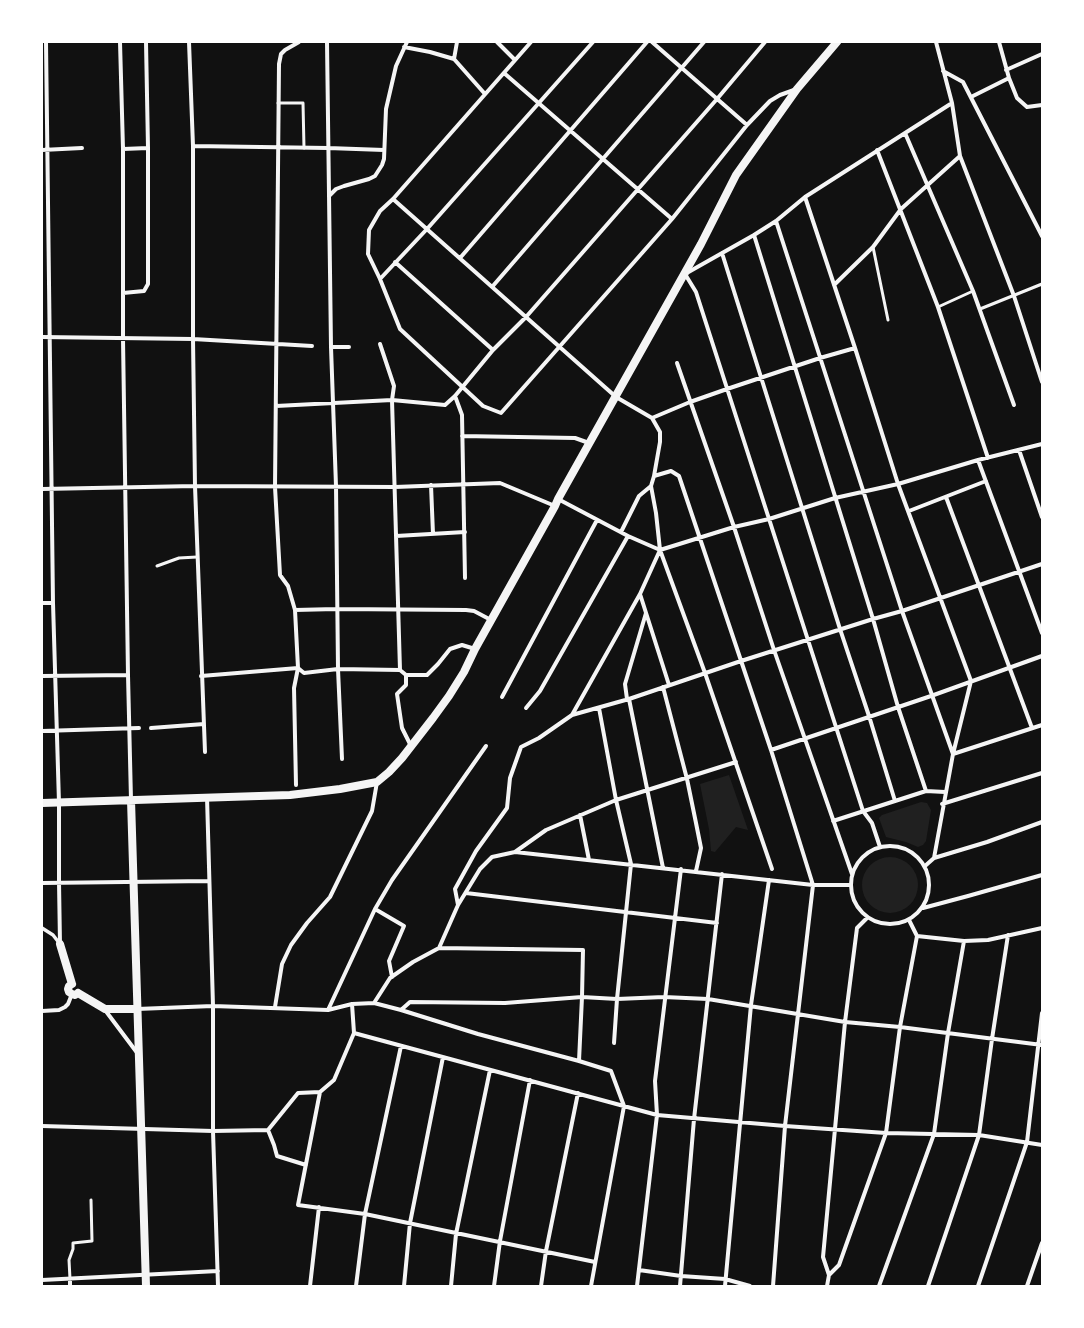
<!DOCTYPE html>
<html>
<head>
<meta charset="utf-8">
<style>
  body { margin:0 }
  #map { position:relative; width:1084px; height:1328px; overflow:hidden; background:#111; font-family:"Noto Sans",sans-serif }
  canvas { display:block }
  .frame { position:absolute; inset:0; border:43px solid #fff; pointer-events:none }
</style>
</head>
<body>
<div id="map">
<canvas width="1084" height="1328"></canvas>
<div class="frame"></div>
</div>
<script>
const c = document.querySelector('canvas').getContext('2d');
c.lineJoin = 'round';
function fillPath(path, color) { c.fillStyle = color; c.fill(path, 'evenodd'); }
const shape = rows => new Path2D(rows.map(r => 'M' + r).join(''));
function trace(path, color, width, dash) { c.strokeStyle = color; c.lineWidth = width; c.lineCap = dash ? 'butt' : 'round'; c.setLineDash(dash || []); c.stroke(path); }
fillPath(shape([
  [729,775,748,830,736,827,715,852,711,851,709,829,700,784],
  [921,802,927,803,931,810,926,841,923,845,918,847,906,842,886,837,879,818,882,815],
  '862 885a28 28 0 1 1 56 0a28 28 0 1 1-56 0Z'
]), '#202020');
trace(shape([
  [278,103,303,103,304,148],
  [873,247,888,320],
  [938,307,973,291],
  [980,309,1042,284],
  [157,566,179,558,197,557],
  [70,1279,69,1260,73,1249,73,1243,92,1241,91,1200]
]), '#f5f5f5', 3);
trace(shape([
  [42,928,53,935,60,944]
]), '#f5f5f5', 3.5);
trace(shape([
  [46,42,53,603,59,803,59,882,60,944],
  [120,42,123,149,123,339,128,675,131,800],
  [189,42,193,146,193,339,195,486,205,752],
  [327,42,331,347,336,486,338,669,342,759],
  [457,42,454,59,485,94],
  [497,42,515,60],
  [531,42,393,199,380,211,369,230,368,254,380,279,400,329,483,406,501,413,672,219,747,125,770,101,780,95,794,90],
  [652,42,747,125],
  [936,42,952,103,960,156,1014,296,1042,382],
  [999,42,1009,78,1017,98,1027,107,1042,105],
  [404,47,430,52,454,59],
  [1006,70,1042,54],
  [943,71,963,82,1042,236],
  [504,73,672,219],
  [971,97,1009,78],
  [905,133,973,291,1014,405],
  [193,146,328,148,384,150],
  [123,149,148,148],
  [42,150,82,148],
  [877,150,938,307,988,458],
  [329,196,336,189,344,186,369,179,375,176,382,165,384,159,386,109,396,66,407,42],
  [805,197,855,348,898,484,971,681,953,754,934,858,925,866],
  [393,199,616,397,652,418,690,402,727,389,820,358,855,348],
  [776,221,902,611,953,754,1042,725],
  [754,235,873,619,898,707,926,791],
  [722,253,840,629,869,716,895,801],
  [460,258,647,42],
  [395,262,493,350],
  [380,279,427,229,593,42],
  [834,285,873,247,901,209,960,156],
  [492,287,704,42],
  [123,293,144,291,148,284,148,148,146,42],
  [42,337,193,339,312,346],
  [380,344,394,386,392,400,400,670],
  [331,347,349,347],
  [677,363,734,527,774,650,852,874],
  [455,396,462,415,465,578],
  [276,406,392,400,445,405,455,396,493,350,526,317,717,99,765,42],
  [462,436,575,438,589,443],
  [1019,450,1042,517],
  [978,460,1042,633],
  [654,476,671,471,679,476,771,750,813,885,785,1126,773,1286],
  [431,485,433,534],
  [651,486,656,513,660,550,705,673,772,869],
  [42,489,195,486,395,487,500,483,555,506],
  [946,497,1032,728],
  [558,499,628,536,660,550,734,527,769,519,835,498,898,484,978,460,1042,444],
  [909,511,986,481],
  [621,532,639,496,651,486,654,476,660,442,660,432,652,418],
  [396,536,465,532],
  [640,594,669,685],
  [42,603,53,603],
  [295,610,336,609,466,610,474,611,491,620],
  [406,675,406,685,397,694,402,728,411,746],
  [42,676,128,675],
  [201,676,298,668,304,673,338,669,400,670,406,675,427,675,438,664,450,649,462,645,475,649],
  [663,687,687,779,696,823,701,848,696,871],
  [502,697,597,520],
  [627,699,625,684,646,613],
  [629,699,663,868],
  [526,708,540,691,628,536],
  [599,708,616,800,631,864,617,999,614,1043],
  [572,715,640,594,660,550],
  [151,728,204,724],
  [42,731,139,728],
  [771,750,931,696,1042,656],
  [296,785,294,688,298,668,295,610,288,586,280,575,275,487,279,64,281,54,285,50,299,42],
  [207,797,213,1006,213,1131,218,1286],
  [942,804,1042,773],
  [580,815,589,860],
  [833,821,926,791,945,792],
  '851 885a39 39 0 1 1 78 0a39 39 0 1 1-78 0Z',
  [880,847,872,823,863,811,696,292,685,274,754,235,776,221,805,197,952,103],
  [515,852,546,830,616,800,736,762],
  [934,858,987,842,1042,822],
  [42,883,209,881],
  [466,893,717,923],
  [458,905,455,889,476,851,507,808,510,778,521,747,539,738,572,715,629,699,741,661,873,619,902,611,1042,564],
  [923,908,968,896,1042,875],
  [375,909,404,926,389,961,392,977],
  [909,920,917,936],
  [917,936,964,941,988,940,1042,928],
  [439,948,583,950,582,997,579,1061],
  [374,1003,390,978,413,962,439,948,458,905,480,869,492,857,515,852,813,885,850,885],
  [275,1007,282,964,291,945,307,923,330,897,372,811,377,782],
  [137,1009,213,1006,328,1010,352,1004,374,1003,401,1010,410,1002,505,1003,582,997,617,999,664,997,708,999,845,1022,900,1027,1042,1045],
  [105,1010,138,1054],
  [328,1010,375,909,392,880,486,746],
  [401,1010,478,1034,579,1061,611,1071,624,1106,591,1286],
  [42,1011,59,1010,65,1007,68,1004,72,994],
  [354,1033,657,1115,785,1126,886,1133,979,1135,1042,1145],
  [320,1092,298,1205,365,1214,595,1262],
  [42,1126,213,1131,268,1130,298,1093,320,1092,334,1080,354,1033,352,1004],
  [268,1130,274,1145,277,1156,306,1165],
  [639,1270,681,1276,725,1279,750,1286],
  [829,1275,839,1265,886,1133,900,1027,917,936],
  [70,1279,70,1286],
  [42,1280,218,1271],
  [310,1286,319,1207],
  [356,1286,365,1214,401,1046],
  [404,1286,410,1223,443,1057],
  [451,1286,456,1234,490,1070],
  [494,1286,500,1241,530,1080],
  [541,1286,546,1251,578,1093],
  [637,1286,657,1115,655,1081,681,869],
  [680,1286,694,1119,722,874],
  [725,1286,751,1005,769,880],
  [827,1286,829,1275,823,1257,845,1022,857,928,867,918],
  [879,1286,934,1134,948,1033,964,941],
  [928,1286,979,1135,992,1039,1008,935],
  [978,1286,1027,1142,1042,1013],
  [1027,1286,1042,1243]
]), '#f5f5f5', 4);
trace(shape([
  [131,800,146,1286],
  [42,803,290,795,340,789,377,782,389,772,402,758,433,718,449,696,464,672,475,649,555,506,558,499,701,244,736,175,797,89,837,42],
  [60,944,72,984],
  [72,984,69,986,68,989,69,992,72,994,75,995,78,993],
  [78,993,105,1009,137,1009]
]), '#f5f5f5', 8);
</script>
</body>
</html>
